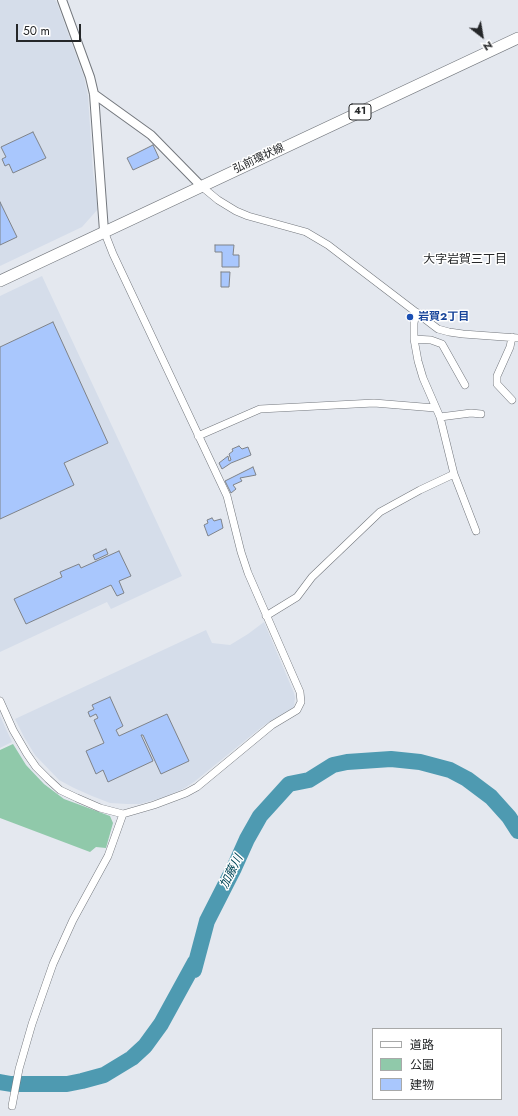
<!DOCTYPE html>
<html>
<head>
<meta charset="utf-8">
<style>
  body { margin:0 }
  #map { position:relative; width:518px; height:1116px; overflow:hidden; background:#e4e8ef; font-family:Jost,"Noto Sans JP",sans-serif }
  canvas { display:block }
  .legend { position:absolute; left:372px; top:1028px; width:130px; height:72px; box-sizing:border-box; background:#fff; border:1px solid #a8a9a9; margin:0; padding:5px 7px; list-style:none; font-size:12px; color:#252729 }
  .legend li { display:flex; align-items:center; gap:8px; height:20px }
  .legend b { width:20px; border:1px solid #a8a9a9 }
  .north { position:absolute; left:462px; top:16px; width:40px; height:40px; -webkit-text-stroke:3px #fff; paint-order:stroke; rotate:149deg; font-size:11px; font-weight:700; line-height:16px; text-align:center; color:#252729 }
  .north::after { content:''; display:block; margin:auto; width:14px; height:18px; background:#252729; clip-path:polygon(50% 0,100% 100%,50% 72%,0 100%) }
  .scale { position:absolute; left:16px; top:24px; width:65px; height:18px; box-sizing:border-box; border:2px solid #252729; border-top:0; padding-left:5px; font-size:12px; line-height:14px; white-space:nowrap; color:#252729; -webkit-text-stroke:3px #fff; paint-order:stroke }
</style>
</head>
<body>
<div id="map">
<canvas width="518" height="1116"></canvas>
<ul class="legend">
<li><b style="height:5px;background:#fff"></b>道路</li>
<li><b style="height:11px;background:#90c9aa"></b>公園</li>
<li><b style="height:11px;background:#a9c7fd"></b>建物</li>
</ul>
<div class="north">N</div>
<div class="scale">50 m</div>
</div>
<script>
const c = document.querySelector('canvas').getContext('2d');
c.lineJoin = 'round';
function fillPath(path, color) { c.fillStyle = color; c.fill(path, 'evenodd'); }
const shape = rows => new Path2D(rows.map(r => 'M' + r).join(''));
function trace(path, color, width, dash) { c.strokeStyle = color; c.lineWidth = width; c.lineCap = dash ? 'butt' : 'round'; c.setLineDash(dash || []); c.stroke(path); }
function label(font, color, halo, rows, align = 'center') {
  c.font = font + ' Jost,"Noto Sans JP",sans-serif'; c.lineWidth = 3; c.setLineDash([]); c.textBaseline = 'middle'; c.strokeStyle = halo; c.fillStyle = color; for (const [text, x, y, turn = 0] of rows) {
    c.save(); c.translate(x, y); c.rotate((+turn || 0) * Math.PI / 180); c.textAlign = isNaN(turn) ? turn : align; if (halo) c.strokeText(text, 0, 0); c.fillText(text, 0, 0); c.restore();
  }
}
fillPath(shape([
  [0,0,55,0,57,3,84,77,88,96,93,172,98,209,82,227,0,266],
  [42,276,182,576,111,609,107,602,0,652,0,296],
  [264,622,294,693,295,698,294,707,263,726,194,782,183,789,165,797,140,804,127,804,110,803,92,796,74,788,59,780,35,755,24,737,15,719,206,630,212,643,230,645,248,634],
  [0,716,12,742,0,748]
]), '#d5ddea');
fillPath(shape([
  [13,744,26,765,44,784,64,799,110,816,113,823,106,848,96,847,90,852,0,818,0,750]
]), '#90c9aa');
trace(shape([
  [0,1082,11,1084,67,1084,82,1081,104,1075,132,1058,145,1046,161,1024,195,962,194,970,207,921,234,868,247,839,260,816,289,784,309,780,333,765,347,762,391,759,420,762,450,770,467,779,491,797,509,817,518,831]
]), '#4e9ab1', 16);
const building = shape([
  [33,132,46,158,13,173,9,164,5,166,2,159,6,157,1,147,33,132],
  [153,145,159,158,133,170,127,158,153,145],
  [0,202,17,237,0,245,0,202],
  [215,245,234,245,233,255,239,255,239,267,222,267,222,252,215,252,215,245],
  [221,272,230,272,229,287,221,287,221,272],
  [53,322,108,443,64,463,74,485,0,519,0,347,53,322],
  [239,446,242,449,248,447,251,455,231,463,222,469,219,463,228,456,229,461,231,460,229,454,233,451,232,449,239,446],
  [253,467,256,475,240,478,242,481,233,485,236,489,231,493,225,481,253,467],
  [212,518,214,521,221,519,223,528,208,536,204,525,208,523,207,520,212,518],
  [106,549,108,554,95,560,93,555,106,549],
  [119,551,131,576,119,581,124,593,117,596,111,585,26,624,14,599,62,577,60,572,79,564,81,568,119,551],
  [110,697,123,726,116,730,119,736,167,714,189,761,161,774,143,735,141,735,153,761,108,782,103,770,96,774,86,751,104,743,94,720,98,718,96,714,90,717,88,712,94,709,92,705,110,697]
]);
fillPath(building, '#a9c7fd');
trace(building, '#7f8389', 1);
const minor = shape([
  [201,186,218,200,236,211,248,216,306,232,328,245,438,329,449,332,463,334,518,338],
  [416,312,414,323,414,339,418,361,423,378,440,417,454,474,476,531],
  [512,337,510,347,497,376,497,384,512,400],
  [414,339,431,340,442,344,465,385],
  [440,417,471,413,481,414],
  [198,436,260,409,374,403,435,408],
  [266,616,297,597,312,577,380,512,420,490,454,474],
  [0,701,13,730,27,754,36,767,48,779,60,790,77,798,100,808,123,814,154,805,186,793,197,787,272,725,297,710,301,702,300,692,248,573,241,552,227,496,113,254,104,231],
  [12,1106,19,1069,32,1024,53,964,73,920,108,856,123,814]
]);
const tertiary = shape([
  [62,0,90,77,94,94,104,231],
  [94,94,151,135,201,186]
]);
const primary = shape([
  [0,281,518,38]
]);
trace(minor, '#73777d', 8);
trace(tertiary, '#73777d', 10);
trace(primary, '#73777d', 12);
trace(minor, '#fff', 7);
trace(tertiary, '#fff', 8);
trace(primary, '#fff', 11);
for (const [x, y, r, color] of [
  [410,317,4,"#1a4fb4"]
]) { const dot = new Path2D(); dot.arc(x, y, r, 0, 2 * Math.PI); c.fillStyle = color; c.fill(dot); trace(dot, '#fff', 1.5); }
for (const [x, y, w] of [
  [360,112,22]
]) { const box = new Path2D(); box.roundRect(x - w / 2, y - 8, w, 16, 3); c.fillStyle = '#fff'; c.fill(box); trace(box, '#252729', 1); }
label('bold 10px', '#252729', null, [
  ["41",360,112]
]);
label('11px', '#252729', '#fff', [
  ["弘前環状線",259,159,-25]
]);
label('bold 11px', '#164399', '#fff', [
  ["岩賀2丁目",418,317]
], 'left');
label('12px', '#252729', '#fff', [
  ["大字岩賀三丁目",465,260]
]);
label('italic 12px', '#004657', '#fff', [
  ["加藤川",232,872,-63]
]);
</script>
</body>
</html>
